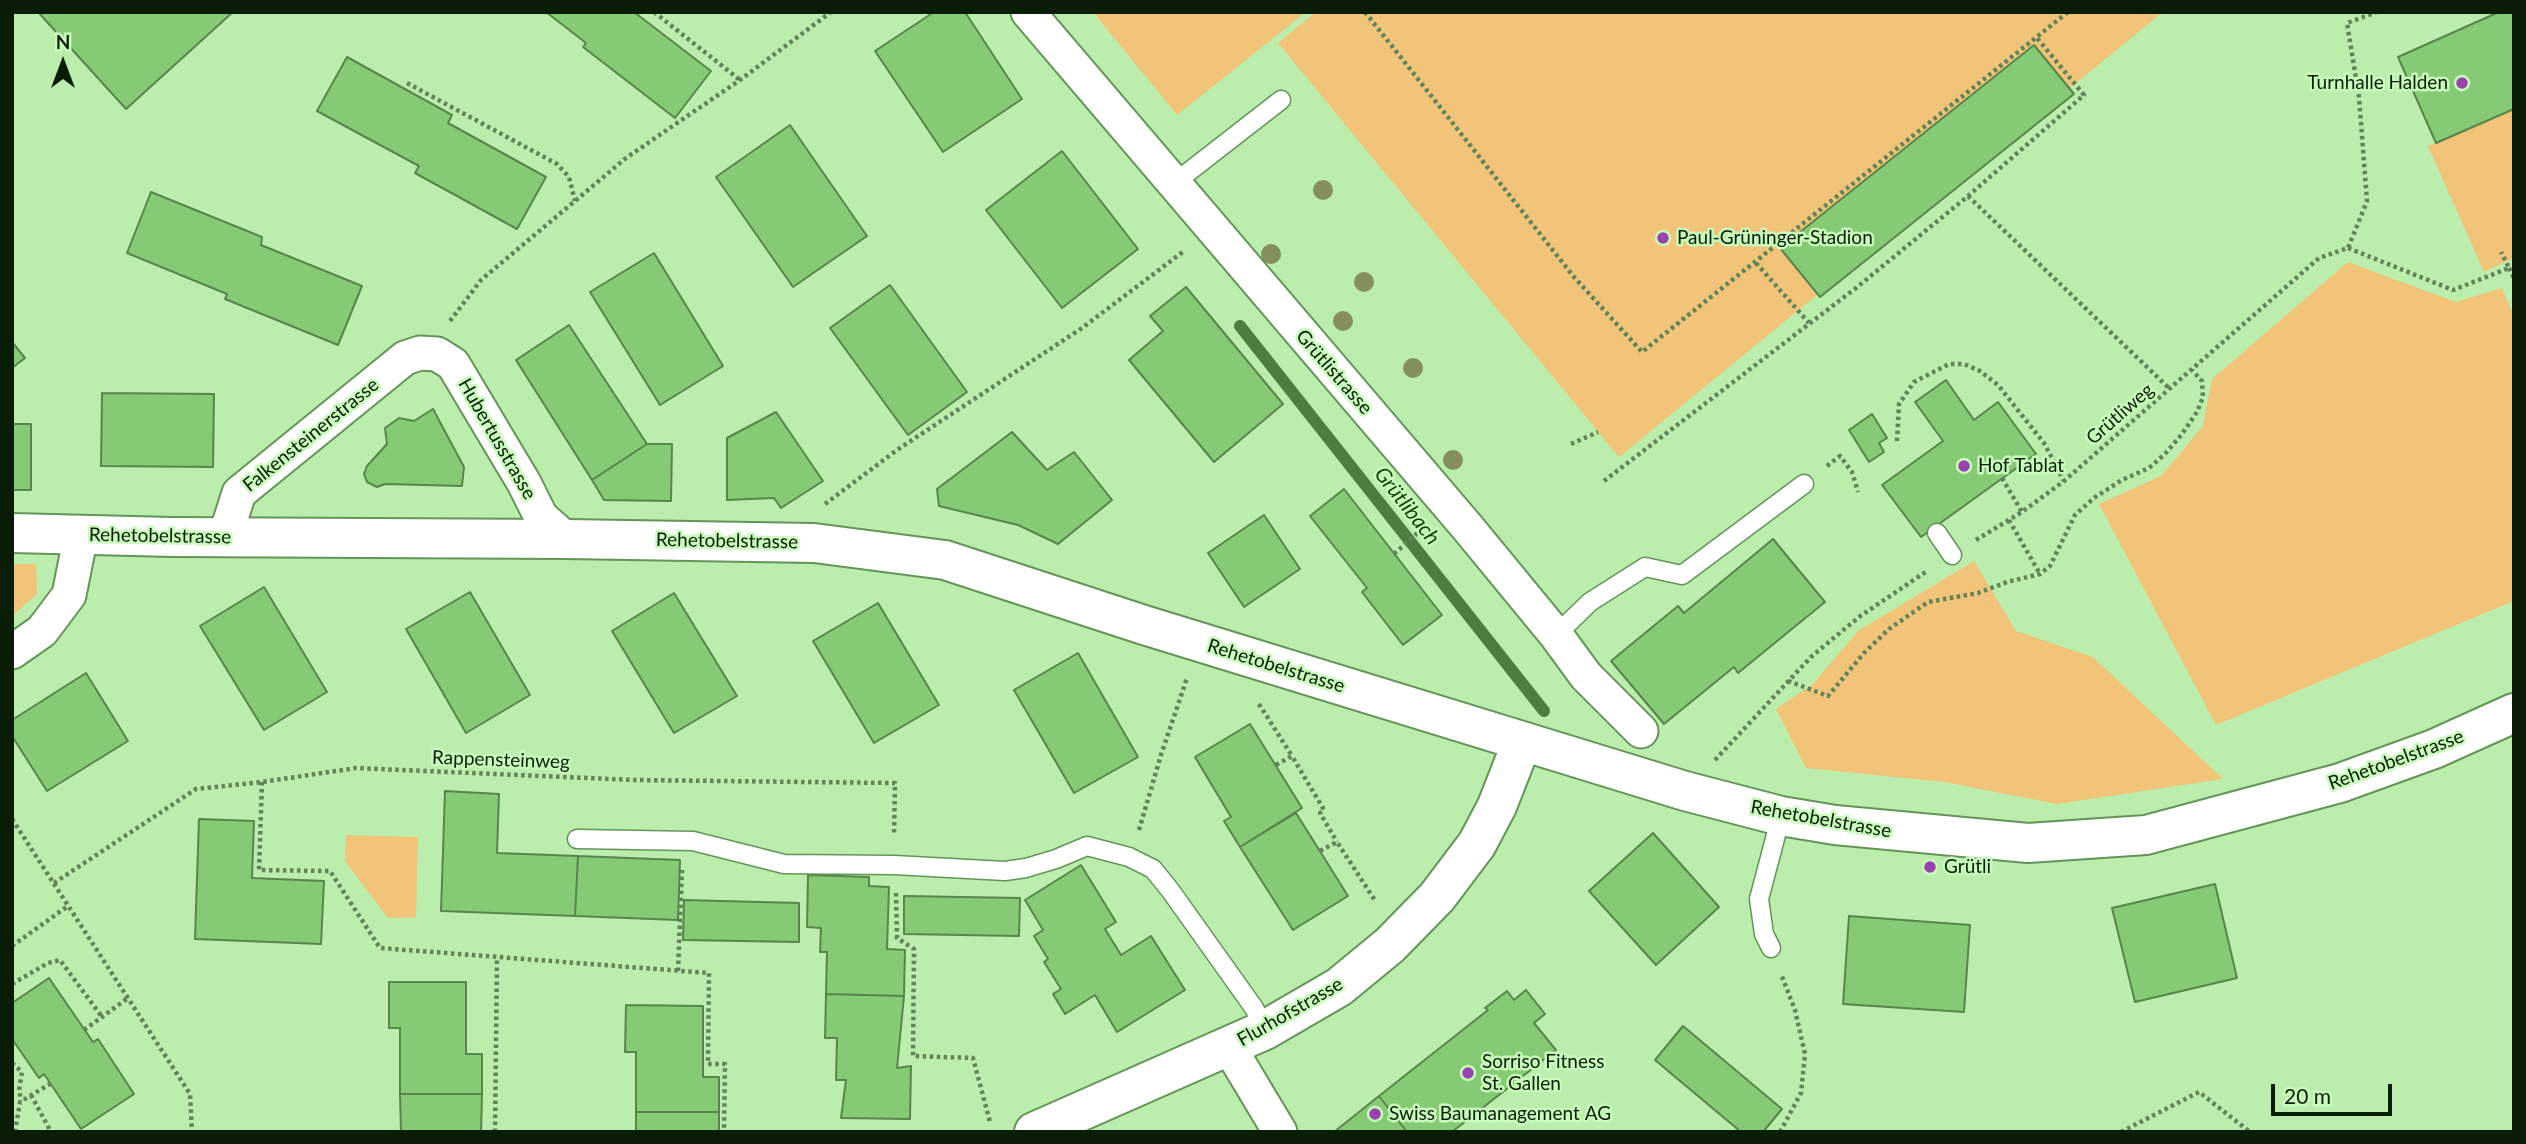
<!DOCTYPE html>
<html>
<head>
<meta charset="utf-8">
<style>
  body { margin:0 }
  #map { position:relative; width:2526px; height:1144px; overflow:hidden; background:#bbeead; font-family:Lato,sans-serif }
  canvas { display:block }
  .frame { position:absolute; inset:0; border:14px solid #091c05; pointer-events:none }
  .north { position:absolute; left:28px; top:28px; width:70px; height:70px; -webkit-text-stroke:5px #c8fcba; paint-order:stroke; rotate:0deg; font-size:19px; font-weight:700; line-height:28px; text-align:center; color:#091c05 }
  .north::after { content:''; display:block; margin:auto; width:24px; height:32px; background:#091c05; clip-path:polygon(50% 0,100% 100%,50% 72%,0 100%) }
  .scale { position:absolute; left:2271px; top:1084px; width:121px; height:32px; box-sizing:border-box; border:4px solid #091c05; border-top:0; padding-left:9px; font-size:21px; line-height:24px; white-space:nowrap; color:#091c05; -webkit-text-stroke:5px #c8fcba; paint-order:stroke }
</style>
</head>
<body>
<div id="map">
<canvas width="2526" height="1144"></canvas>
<div class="frame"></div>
<div class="north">N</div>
<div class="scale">20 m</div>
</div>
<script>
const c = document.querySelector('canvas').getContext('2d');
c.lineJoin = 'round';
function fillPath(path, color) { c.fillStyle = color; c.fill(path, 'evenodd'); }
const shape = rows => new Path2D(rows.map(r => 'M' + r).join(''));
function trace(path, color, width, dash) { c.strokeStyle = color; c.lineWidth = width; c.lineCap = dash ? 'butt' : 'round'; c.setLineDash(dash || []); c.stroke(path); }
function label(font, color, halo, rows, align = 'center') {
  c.font = font + ' Lato,sans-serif'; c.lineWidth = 5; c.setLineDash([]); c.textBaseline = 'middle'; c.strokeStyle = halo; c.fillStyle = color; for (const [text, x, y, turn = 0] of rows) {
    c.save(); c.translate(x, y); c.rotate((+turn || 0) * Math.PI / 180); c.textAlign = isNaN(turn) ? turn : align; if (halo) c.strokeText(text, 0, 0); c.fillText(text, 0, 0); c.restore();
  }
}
fillPath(shape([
  [1093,12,1306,12,1177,115],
  [1316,12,2163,12,1619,457,1278,43],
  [2514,109,2514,258,2484,272,2428,146],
  [2348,262,2456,302,2502,288,2514,316,2514,601,2216,725,2099,504,2161,476,2203,426,2212,379],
  [1974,561,2016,631,2093,657,2223,779,2057,804,1944,782,1806,768,1776,709,1813,684,1858,631],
  [12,564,36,564,37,594,12,616],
  [346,835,418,837,416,918,388,918,345,861]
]), '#f1c479');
trace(shape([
  [1240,326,1544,711]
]), '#4c7f3e', 12);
const building = shape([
  [38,12,233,12,126,109,38,12],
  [546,12,634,12,711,71,675,118,583,47,586,43,546,12],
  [934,12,965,12,1022,99,943,152,875,51,934,12],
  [2499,12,2514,12,2514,109,2436,143,2398,57,2499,12],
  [2034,45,2074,94,1820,297,1780,248,2034,45],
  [347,57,452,115,448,123,546,177,517,229,415,173,419,166,317,111,347,57],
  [790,125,867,236,793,287,716,177,790,125],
  [1062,151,1138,249,1062,308,986,210,1062,151],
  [151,192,262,237,261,245,362,286,338,345,225,299,227,294,127,253,151,192],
  [654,253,723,366,660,405,590,292,654,253],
  [890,285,967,392,908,435,830,328,890,285],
  [1186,287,1283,404,1214,462,1129,360,1163,331,1150,316,1186,287],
  [569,325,647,444,592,480,516,360,569,325],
  [12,342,25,358,12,368,12,342],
  [1946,380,1974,420,1998,402,2036,454,1921,537,1882,485,1943,441,1915,402,1946,380],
  [102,393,214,394,213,467,101,466,102,393],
  [433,409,464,467,462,486,385,484,377,487,367,482,364,474,367,466,387,444,385,428,399,418,414,421,433,409],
  [776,412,823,481,781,508,774,498,727,500,727,438,776,412],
  [1872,414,1887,438,1879,443,1884,452,1869,462,1849,430,1872,414],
  [12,424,31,424,31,490,12,490,12,424],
  [1012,432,1047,470,1074,452,1112,500,1058,544,1018,525,939,506,937,489,1012,432],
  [647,444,672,444,671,501,604,500,592,480,647,444],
  [1344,489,1442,615,1403,645,1362,592,1367,588,1310,516,1344,489],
  [1264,515,1300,569,1244,607,1208,553,1264,515],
  [1773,539,1825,602,1738,673,1734,667,1664,724,1611,661,1678,606,1684,613,1773,539],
  [264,587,327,692,264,730,200,626,264,587],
  [470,592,530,695,466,733,406,629,470,592],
  [674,593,737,696,674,733,612,631,674,593],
  [878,603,939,705,874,743,813,641,878,603],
  [1078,653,1138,757,1074,793,1014,690,1078,653],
  [86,673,128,741,47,791,12,736,12,720,86,673],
  [1250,724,1302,808,1240,847,1224,821,1231,817,1195,757,1250,724],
  [445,791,499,794,497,853,578,856,575,916,441,911,445,791],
  [1296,813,1348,896,1293,930,1240,847,1296,813],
  [199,819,254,821,252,878,324,881,321,944,195,939,199,819],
  [1653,833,1719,907,1656,965,1589,891,1653,833],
  [578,856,680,860,678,920,575,916,578,856],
  [1081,865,1116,922,1105,929,1121,955,1151,936,1185,990,1117,1032,1095,995,1065,1014,1053,994,1061,989,1044,962,1048,959,1034,936,1043,930,1025,900,1081,865],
  [808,875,869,877,869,886,889,887,887,949,905,950,904,996,826,994,827,952,820,952,821,928,807,927,808,875],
  [2215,884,2237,978,2135,1002,2112,908,2215,884],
  [904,896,1020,898,1019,936,904,934,904,896],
  [684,900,799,903,799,942,683,940,684,900],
  [1849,916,1970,925,1964,1012,1843,1004,1849,916],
  [49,978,93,1042,98,1039,134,1094,81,1129,44,1074,39,1078,12,1039,12,1003,49,978],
  [389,982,466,982,466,1054,482,1054,482,1094,400,1094,400,1028,389,1028,389,982],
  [1526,990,1545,1014,1534,1023,1556,1050,1452,1132,1407,1132,1379,1096,1488,1010,1485,1008,1507,991,1514,1000,1526,990],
  [826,994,904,996,897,1068,911,1066,910,1119,841,1118,846,1080,836,1080,837,1038,825,1038,826,994],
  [626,1005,703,1006,703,1077,719,1077,719,1112,636,1112,636,1052,625,1052,626,1005],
  [1683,1026,1782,1109,1763,1132,1741,1132,1655,1060,1683,1026],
  [400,1094,482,1094,481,1132,401,1132,400,1094],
  [1379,1096,1407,1132,1334,1132,1379,1096],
  [636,1112,719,1112,719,1132,636,1132,636,1112]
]);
fillPath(building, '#87ca75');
trace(building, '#57864a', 2);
const lane = shape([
  [1173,184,1281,100],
  [1937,533,1952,555],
  [1556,635,1590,602,1645,567,1682,575,1804,484],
  [577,839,693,841,784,864,894,865,1005,871,1026,868,1056,859,1087,846,1129,857,1153,869,1170,890,1254,1008,1265,1030],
  [1771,948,1764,934,1759,899,1781,816]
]);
const street = shape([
  [1028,12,1468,528,1556,635,1586,676,1641,731],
  [225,537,239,493,405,358,420,353,437,354,453,364,524,483,541,517,566,539],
  [12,652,42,631,69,595,81,535],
  [1229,1047,1280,1132]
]);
const secondary = shape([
  [12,533,172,537,566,539,814,543,945,560,1144,625,1685,791,1781,816,1835,825,2028,843,2146,835,2340,783,2434,749,2514,713],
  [1034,1132,1265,1030,1339,987,1390,945,1437,897,1477,844,1497,806,1522,742]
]);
trace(lane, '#649458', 21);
trace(street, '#649458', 37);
trace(secondary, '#649458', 42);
trace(shape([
  [654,12,740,80],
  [1365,12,1574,277,1642,352,2068,12],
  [407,83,557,164,569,177,575,201],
  [1968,196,2170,389],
  [2348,248,2453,290,2509,268,2501,252],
  [1756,263,1809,323],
  [2509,268,2514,278],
  [450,321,481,280,626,158,740,80,831,12],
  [1897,441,1899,404,1914,382,1949,364,1964,364,1980,371,1998,385,2044,443,2064,481],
  [1571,444,1598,432],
  [1827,466,1840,456,1852,472,1858,492],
  [2002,478,2022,512],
  [1604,481,1856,288,1968,196,2084,95,2037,38],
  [825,504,897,450,1082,328,1184,251],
  [2009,520,2040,574],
  [1976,540,2022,512,2064,481,2319,258,2348,248,2367,201,2359,97,2347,23,2377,12],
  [1394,554,1422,529],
  [1788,681,1828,696,1864,653,1889,629,1928,602,1978,593,2007,582,2040,574,2050,566,2075,515,2094,498,2122,480,2149,468,2165,454,2182,434,2197,412,2203,397,2202,381,2192,370],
  [1259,704,1292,756],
  [1715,760,1811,657,1859,617,1927,571],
  [1276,765,1292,756,1324,810,1320,813,1337,842],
  [262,782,259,870,330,871,380,948,709,973,708,1064,725,1064,724,1132],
  [12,819,190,1094,192,1132],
  [1139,830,1161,755,1187,678],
  [1320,851,1337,842,1376,902],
  [54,883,196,789,262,782,356,768,634,780,895,783,894,836],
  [896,893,897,938,914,949,913,1056,973,1058,990,1122],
  [12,946,68,906],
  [678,971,682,870],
  [12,984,48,963,60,960,102,1017],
  [84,1030,128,998],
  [12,1063,22,1072,19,1090,21,1101],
  [31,1095,51,1132],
  [15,1132,20,1102,50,1084],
  [495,1132,497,957],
  [1780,1132,1801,1093,1805,1054,1795,1010,1781,974],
  [2121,1132,2199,1092,2250,1132]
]), '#618458', 4.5, [3.5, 3.5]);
trace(lane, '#fff', 18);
trace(street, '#fff', 33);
trace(secondary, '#fff', 38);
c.fillStyle = '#858f5b';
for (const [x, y] of [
  [1323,190],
  [1271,254],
  [1364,282],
  [1343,321],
  [1413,368],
  [1453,460]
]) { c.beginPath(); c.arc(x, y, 10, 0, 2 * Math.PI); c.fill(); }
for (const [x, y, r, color] of [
  [2462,83,7,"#9a43b0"],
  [1663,238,7,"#9a43b0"],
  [1964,466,7,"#9a43b0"],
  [1930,867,7,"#9a43b0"],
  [1468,1073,7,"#9a43b0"],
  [1375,1114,7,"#9a43b0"]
]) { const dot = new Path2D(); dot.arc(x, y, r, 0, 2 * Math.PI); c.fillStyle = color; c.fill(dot); trace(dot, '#c8fcba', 2.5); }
label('19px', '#091c05', '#c8fcba', [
  ["Turnhalle Halden",2448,83,"right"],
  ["Paul-Grüninger-Stadion",1677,238],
  ["Hof Tablat",1978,466],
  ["Grütli",1944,867],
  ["Sorriso Fitness",1482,1062],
  ["St. Gallen",1482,1084],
  ["Swiss Baumanagement AG",1389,1114]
], 'left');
label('19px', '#091c05', '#c8fcba', [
  ["Grütlistrasse",1334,372,49],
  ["Grütliweg",2120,414,-41],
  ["Falkensteinerstrasse",311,435,-39],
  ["Hubertusstrasse",497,439,60],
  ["Rehetobelstrasse",160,536,1],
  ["Rehetobelstrasse",727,541,1],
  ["Rehetobelstrasse",1276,666,17],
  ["Rappensteinweg",501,760,2],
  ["Rehetobelstrasse",2396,760,-20],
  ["Rehetobelstrasse",1821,819,10],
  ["Flurhofstrasse",1290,1012,-30]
]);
label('italic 21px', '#154106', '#c8fcba', [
  ["Grütlibach",1407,506,52]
]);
</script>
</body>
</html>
